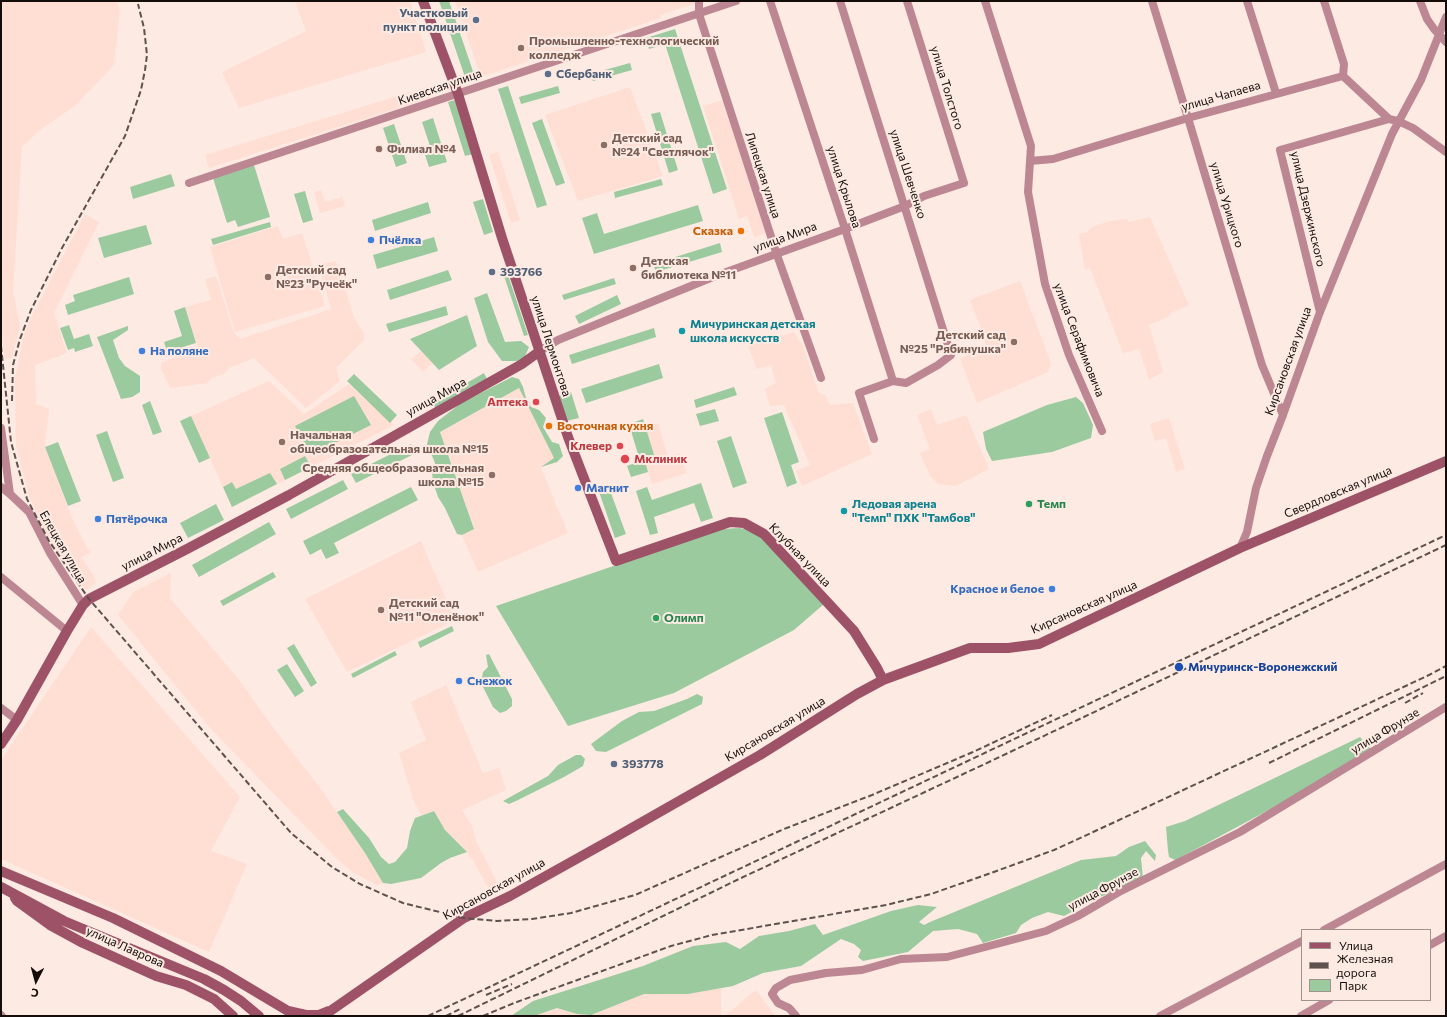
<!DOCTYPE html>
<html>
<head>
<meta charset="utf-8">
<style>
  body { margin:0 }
  #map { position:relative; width:1447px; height:1017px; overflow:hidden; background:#fdeae3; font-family:Commissioner,sans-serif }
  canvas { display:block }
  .frame { position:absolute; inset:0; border:2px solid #140d0a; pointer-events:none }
  .legend { position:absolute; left:1301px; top:929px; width:130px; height:72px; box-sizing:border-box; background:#fdeae3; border:1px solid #a0928c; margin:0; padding:5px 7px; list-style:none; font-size:12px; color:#140d0a }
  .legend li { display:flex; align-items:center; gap:8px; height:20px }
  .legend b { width:20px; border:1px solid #a0928c }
  .north { position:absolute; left:16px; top:961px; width:40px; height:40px; -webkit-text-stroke:3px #fdeae3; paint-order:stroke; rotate:186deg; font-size:11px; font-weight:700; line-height:16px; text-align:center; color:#140d0a }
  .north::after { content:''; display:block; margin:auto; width:14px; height:18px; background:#140d0a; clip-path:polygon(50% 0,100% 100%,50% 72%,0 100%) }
</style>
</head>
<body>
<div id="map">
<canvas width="1447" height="1017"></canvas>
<div class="frame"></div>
<ul class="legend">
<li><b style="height:5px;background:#9e5267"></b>Улица</li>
<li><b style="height:5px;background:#5d524e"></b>Железная дорога</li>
<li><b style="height:11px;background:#9bca9f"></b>Парк</li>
</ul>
<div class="north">С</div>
</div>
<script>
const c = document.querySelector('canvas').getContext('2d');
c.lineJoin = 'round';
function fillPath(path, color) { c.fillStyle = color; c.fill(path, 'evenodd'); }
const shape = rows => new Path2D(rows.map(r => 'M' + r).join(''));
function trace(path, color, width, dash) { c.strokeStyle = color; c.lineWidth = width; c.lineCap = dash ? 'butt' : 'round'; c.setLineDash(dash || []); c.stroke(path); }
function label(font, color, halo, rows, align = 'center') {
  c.font = font + ' Commissioner,sans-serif'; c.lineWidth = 4; c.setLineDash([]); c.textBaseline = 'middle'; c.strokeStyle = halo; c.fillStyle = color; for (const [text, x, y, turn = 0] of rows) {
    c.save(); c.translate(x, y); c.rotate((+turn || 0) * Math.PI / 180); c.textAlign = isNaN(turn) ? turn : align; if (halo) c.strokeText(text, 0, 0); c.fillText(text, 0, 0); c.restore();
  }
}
fillPath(shape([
  [1,1,117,1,120,11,114,65,75,106,41,129,22,147,13,291,20,326,12,358,4,359,1,323],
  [295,1,410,1,426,52,239,108,222,72,306,31],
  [455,1,699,1,700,2,660,15,661,18,481,77],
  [427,87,430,98,209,168,205,155],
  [630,87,663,176,578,201,545,115],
  [723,100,767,233,754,237,747,216,739,219,703,106],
  [498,152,520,220,511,223,489,155],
  [321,190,325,202,342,197,345,206,320,213,314,192],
  [85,214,99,222,54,313,67,353,35,365,36,404,49,409,45,447,72,518,90,553,81,557,94,576,96,583,86,590,61,557,46,533,29,496,16,445,15,378,24,334,33,314],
  [1150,217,1189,305,1171,313,1168,317,1149,325,1163,372,1149,380,1139,349,1123,353,1090,268,1085,270,1079,234,1087,232,1090,228,1109,221,1127,219,1128,222],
  [278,226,283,239,302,233,325,306,235,332,210,247],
  [336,261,354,317,364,334,364,340,336,368,340,381,306,408,254,358,229,368,224,374,212,378,207,383,170,388,161,369,161,363,198,348,185,307,211,300,205,279,216,276,234,333,240,339,331,309,319,265],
  [1020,281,1051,363,1048,372,977,403,960,359,985,346,985,338,970,300],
  [794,332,803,346,819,393,825,395,830,405,853,403,872,454,802,486,796,471,810,465,784,405,770,406,765,389,776,383,771,365,757,369,748,346],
  [421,351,432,363,423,372,411,359],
  [269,381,304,414,349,384,394,425,232,507,191,416],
  [519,388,555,458,541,468,568,533,478,572,462,535,474,528,440,432],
  [931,409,937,425,966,415,989,469,956,486,938,484,930,476,920,453,930,449,917,415],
  [1169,418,1185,469,1176,472,1166,438,1155,441,1150,424],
  [658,423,668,457,680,453,687,473,652,484,646,465,656,461,645,427],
  [421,541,455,620,347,672,305,599],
  [171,573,170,598,240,681,275,730,321,789,365,853,383,883,377,885,354,873,339,861,210,728,118,615,133,592],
  [91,627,240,797,211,851,247,864,209,952,1,859,1,760],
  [446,685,483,773,499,768,506,790,462,810,472,826,477,843,499,886,494,889,487,886,473,860,462,846,445,830,434,811,421,815,413,799,399,753,426,740,411,702],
  [721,988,721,1016,534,1016,557,1008,577,1014,591,1015,644,994,688,994],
  [757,991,775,1016,725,1016,753,992]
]), '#ffdfd4');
fillPath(shape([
  [439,1,449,1,476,80,467,83],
  [675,29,727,189,713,194,665,44,649,49,646,38],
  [630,63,632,70,593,81,590,74],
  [508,86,547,205,537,208,498,89],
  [558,86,560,93,521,104,519,97],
  [455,100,473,154,465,156,448,102],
  [660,112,678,170,669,173,651,114],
  [433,118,447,162,429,167,423,149,430,146,422,122],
  [542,119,565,183,556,186,532,123],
  [394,124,407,163,396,167,383,128],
  [254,165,270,217,238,227,235,220,227,223,213,178],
  [171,174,175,186,133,199,130,187],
  [661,179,663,185,615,198,614,192],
  [305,191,313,220,303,223,294,194],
  [483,199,493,232,484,235,473,202],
  [428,202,431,213,375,231,372,220],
  [698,205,703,221,594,254,582,218,597,213,604,234],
  [270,222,271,227,213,245,211,239],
  [146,225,152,244,104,258,98,238],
  [434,237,438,251,377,269,373,255],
  [720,243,722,252,656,272,653,264],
  [505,266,528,335,524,336,501,267],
  [448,270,452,280,390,300,387,290],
  [129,277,134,294,68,315,65,305,75,301,73,295],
  [614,278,616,284,564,300,562,295],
  [487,293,505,342,521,341,529,347,523,361,502,361,488,342,474,298],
  [617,295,621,304,579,324,575,316],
  [446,306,448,315,389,332,386,324],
  [185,307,196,343,167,352,164,342,182,336,174,311],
  [467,315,477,346,439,370,410,339],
  [69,325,74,339,89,334,93,346,75,352,74,348,68,350,60,328],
  [128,326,128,330,113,340,119,358,125,366,140,376,140,392,132,397,121,399,97,337],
  [654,328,656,337,572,364,569,355],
  [659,364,663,378,586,403,581,389],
  [484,373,487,379,436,409,432,403],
  [354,374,397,415,390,423,347,381],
  [512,377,519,379,523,387,526,398,531,407,539,410,546,418,543,427,552,442,559,444,563,456,557,462,541,467,554,458,519,388,440,432,474,529,462,535,457,534,445,508,438,497,433,482,432,472,435,463,427,444,430,432,438,421,461,403],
  [734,387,737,395,696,408,694,400],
  [571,392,579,418,566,421,559,396],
  [354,396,371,425,311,455,295,426],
  [1076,397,1083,403,1093,425,1091,438,1052,452,992,461,986,449,983,432,1047,405],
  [150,401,162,432,153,435,142,405],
  [715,409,719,421,700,426,696,414],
  [782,412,799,462,791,465,797,483,787,487,764,418],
  [191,416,210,458,199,463,180,421],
  [643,419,656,461,646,465,648,472,631,477,627,466,640,461,629,424],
  [107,431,124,478,113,482,96,435],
  [731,436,747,483,733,488,717,441],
  [58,442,81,501,68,506,45,447],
  [411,444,416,453,356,483,351,474],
  [305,456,311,467,285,480,280,469],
  [270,473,277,484,232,507,223,487,232,482,236,489],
  [343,480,348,489,291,519,286,509],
  [701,483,713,518,701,522,694,503,654,517,658,533,650,535,636,491,647,487,652,500],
  [608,485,626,534,615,538,598,489],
  [411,487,418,500,334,543,339,553,326,559,321,549,310,555,303,541],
  [216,504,224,520,188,538,180,523],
  [269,522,276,534,199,577,192,565],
  [739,528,751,530,762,535,824,604,794,630,674,693,568,726,496,606,722,529],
  [273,572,276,577,223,606,220,601],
  [452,626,454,631,420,648,418,642],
  [294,644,317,683,311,687,287,648],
  [395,651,397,655,353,678,351,674],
  [489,654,512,699,512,706,506,711,500,713,493,707,481,683,483,672,488,667,486,655],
  [287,664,304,691,295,697,277,670],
  [697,694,703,697,702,704,606,752,596,751,591,744,622,721,639,712,654,711,687,699],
  [1360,737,1371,749,1291,798,1185,855,1177,861,1169,857,1168,851,1166,827,1185,821],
  [576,755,581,755,585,759,583,766,564,777,516,801,509,804,503,801,548,776,558,765],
  [343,809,369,838,381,857,389,864,395,862,407,848,410,831,415,818,434,811,445,830,467,852,450,858,441,863,421,878,391,884,383,883,365,853,337,812],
  [1145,841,1156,855,1155,861,1146,851,1141,858,1143,879,1100,897,1064,916,1048,912,1032,918,1021,925,1016,933,983,943,977,934,958,929,933,931,908,952,863,961,858,957,861,950,854,944,841,939,801,966,763,973,733,986,688,994,644,994,591,1015,577,1014,557,1008,534,1016,511,1016,533,1001,643,966,693,946,726,942,740,949,759,936,789,931,815,924,823,935,891,911,918,905,937,907,919,922,924,925,930,922,1081,860,1116,856,1129,847]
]), '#9bca9f');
trace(shape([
  [699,1,699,14,777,255,821,378],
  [770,1,845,229,893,381],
  [840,1,951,355,938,365,906,383,893,381,859,393,874,439],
  [985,1,1031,146,1028,192,1045,284,1069,355,1102,431],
  [1152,1,1188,118,1262,365,1283,415],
  [1247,1,1276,93],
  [1324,1,1344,64,1343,76],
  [1420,1,1427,19,1434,29,1446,42],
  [1343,76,1389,119,1398,121,1413,128,1446,152],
  [1030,161,1053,159,1188,118,1343,76],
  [189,183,736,1],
  [1320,312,1280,150,1389,119],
  [540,351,558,340,718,275,845,229,905,206,924,196,964,183,907,1],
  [1,428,10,494],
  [1,487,10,494,29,512,50,553,83,605],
  [1240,548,1247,532,1256,488,1267,456,1283,415,1320,312,1392,134,1421,80,1446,17],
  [1,577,67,631],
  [1,708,17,720],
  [1324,930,1446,864],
  [1430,945,1446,936],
  [1,1015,2,1016],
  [796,1016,789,1008,778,1003,772,994,776,988,790,980,826,973,862,970,901,959,947,957,1046,931,1078,916,1119,892,1240,832,1446,707],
  [1160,1016,1302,941],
  [1301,1016,1329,1000]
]), '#bc8692', 8);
trace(shape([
  [423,1,458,94,502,238,568,437,616,561,730,522,744,523,764,534,854,631,877,668,883,680],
  [1,744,17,720,67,631,83,605,89,599,187,549,289,495,522,364,540,351],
  [1,871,113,918,221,971,288,1011,306,1015,319,1015,329,1011],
  [1,887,64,921,204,979,224,990,241,1001,259,1016],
  [15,898,17,901,50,925,83,943,156,976,186,985,214,999,233,1016],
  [323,1016,464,918,510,896,614,838,760,755,857,694,883,680,970,648,1008,648,1039,644,1240,548,1446,461]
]), '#9e5267', 10);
trace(shape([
  [1,346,11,442,27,499,49,541,89,599,291,833,332,867,360,884,403,903,464,918,497,921,532,919,571,913,635,895,784,829,872,795,973,752,1052,715],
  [12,401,13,365,20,339,31,310,62,248,125,136,141,90,145,70,147,55,144,28,138,4],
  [1405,703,1423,693],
  [1269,763,1446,676],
  [486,995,512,984],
  [428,1016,1446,535],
  [446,1016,462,1008],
  [458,1016,739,879,989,762,1446,545],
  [483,1016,514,1003,671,946,712,935,886,905,931,894,991,873,1054,850,1117,821,1427,676,1446,666]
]), '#5d524e', 2, [6, 3]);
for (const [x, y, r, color] of [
  [476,20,4,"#5c6f8a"],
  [521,48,4,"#8d6e63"],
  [548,74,4,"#5c6f8a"],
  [604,145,4,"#8d6e63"],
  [379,149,4,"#8d6e63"],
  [741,231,4,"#e8710a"],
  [371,240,4,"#3f7fe0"],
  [633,268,4,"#8d6e63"],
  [492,272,4,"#5c6f8a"],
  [268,277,4,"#8d6e63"],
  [682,331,4,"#0f9aa8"],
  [1014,342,4,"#8d6e63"],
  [142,351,4,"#3f7fe0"],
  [536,402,4,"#e0444e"],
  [549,426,4,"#e8710a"],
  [282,442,4,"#8d6e63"],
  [620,446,4,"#e0444e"],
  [625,459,5,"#e0444e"],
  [492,475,4,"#8d6e63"],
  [578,488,4,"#3f7fe0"],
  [1029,504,4,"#2e9e5b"],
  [844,511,4,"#0f9aa8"],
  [98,519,4,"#3f7fe0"],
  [1052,589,4,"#3f7fe0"],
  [381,610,4,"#8d6e63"],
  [656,618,4,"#2e9e5b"],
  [1179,667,5,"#1a4fb4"],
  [459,681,4,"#3f7fe0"],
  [614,764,4,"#5c6f8a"]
]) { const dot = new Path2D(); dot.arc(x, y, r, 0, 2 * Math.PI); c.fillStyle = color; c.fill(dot); trace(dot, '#fdeae3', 1.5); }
label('bold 12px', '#4e5e75', '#fdeae3', [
  ["Участковый",468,13,"right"],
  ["пункт полиции",468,27,"right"],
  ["Сбербанк",556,74],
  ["393766",500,272],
  ["393778",622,764]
], 'left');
label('bold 12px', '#785e54', '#fdeae3', [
  ["Промышленно-технологический",529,41],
  ["колледж",529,55],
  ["Детский сад",612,138],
  ["№24 \"Светлячок\"",612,152],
  ["Филиал №4",387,149],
  ["Детская",641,261],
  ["библиотека №11",641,275],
  ["Детский сад",276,270],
  ["№23 \"Ручеёк\"",276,284],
  ["Детский сад",1006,335,"right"],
  ["№25 \"Рябинушка\"",1006,349,"right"],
  ["Начальная",290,435],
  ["общеобразовательная школа №15",290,449],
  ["Средняя общеобразовательная",484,468,"right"],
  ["школа №15",484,482,"right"],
  ["Детский сад",389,603],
  ["№11 \"Оленёнок\"",389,617]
], 'left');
label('12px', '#140d0a', '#fdeae3', [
  ["Киевская улица",440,87,-19],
  ["улица Толстого",947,88,73],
  ["улица Чапаева",1221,96,-16],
  ["улица Шевченко",908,174,72],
  ["Липецкая улица",763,175,72],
  ["улица Крылова",844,187,72],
  ["улица Урицкого",1227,205,73],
  ["улица Дзержинского",1308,209,77],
  ["улица Мира",785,237,-20],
  ["улица Серафимовича",1079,340,69],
  ["улица Лермонтова",551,346,72],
  ["Кирсановская улица",1288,361,-70],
  ["улица Мира",436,397,-29],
  ["Свердловская улица",1338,492,-23],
  ["Елецкая улица",63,547,60],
  ["улица Мира",152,552,-27],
  ["Клубная улица",800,555,46],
  ["Кирсановская улица",1084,607,-24],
  ["Кирсановская улица",775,729,-31],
  ["улица Фрунзе",1385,731,-31],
  ["Кирсановская улица",494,889,-29],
  ["улица Фрунзе",1103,889,-28],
  ["улица Лаврова",125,947,24]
]);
label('bold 12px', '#c56008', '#fdeae3', [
  ["Сказка",733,231],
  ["Восточная кухня",557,426,"left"]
], 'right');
label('bold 12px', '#366cbe', '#fdeae3', [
  ["Пчёлка",379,240],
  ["На поляне",150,351],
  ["Магнит",586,488],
  ["Пятёрочка",106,519],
  ["Красное и белое",1044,589,"right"],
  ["Снежок",467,681]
], 'left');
label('bold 12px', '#0d838f', '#fdeae3', [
  ["Мичуринская детская",690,324],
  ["школа искусств",690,338],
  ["Ледовая арена",852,504],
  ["\"Темп\" ПХК \"Тамбов\"",852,518]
], 'left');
label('bold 12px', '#be3a42', '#fdeae3', [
  ["Аптека",528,402],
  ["Клевер",612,446],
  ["Мклиник",634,459,"left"]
], 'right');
label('bold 12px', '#27864d', '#fdeae3', [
  ["Темп",1037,504],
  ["Олимп",664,618]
], 'left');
label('bold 12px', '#164399', '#fdeae3', [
  ["Мичуринск-Воронежский",1188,667]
], 'left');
</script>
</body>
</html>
